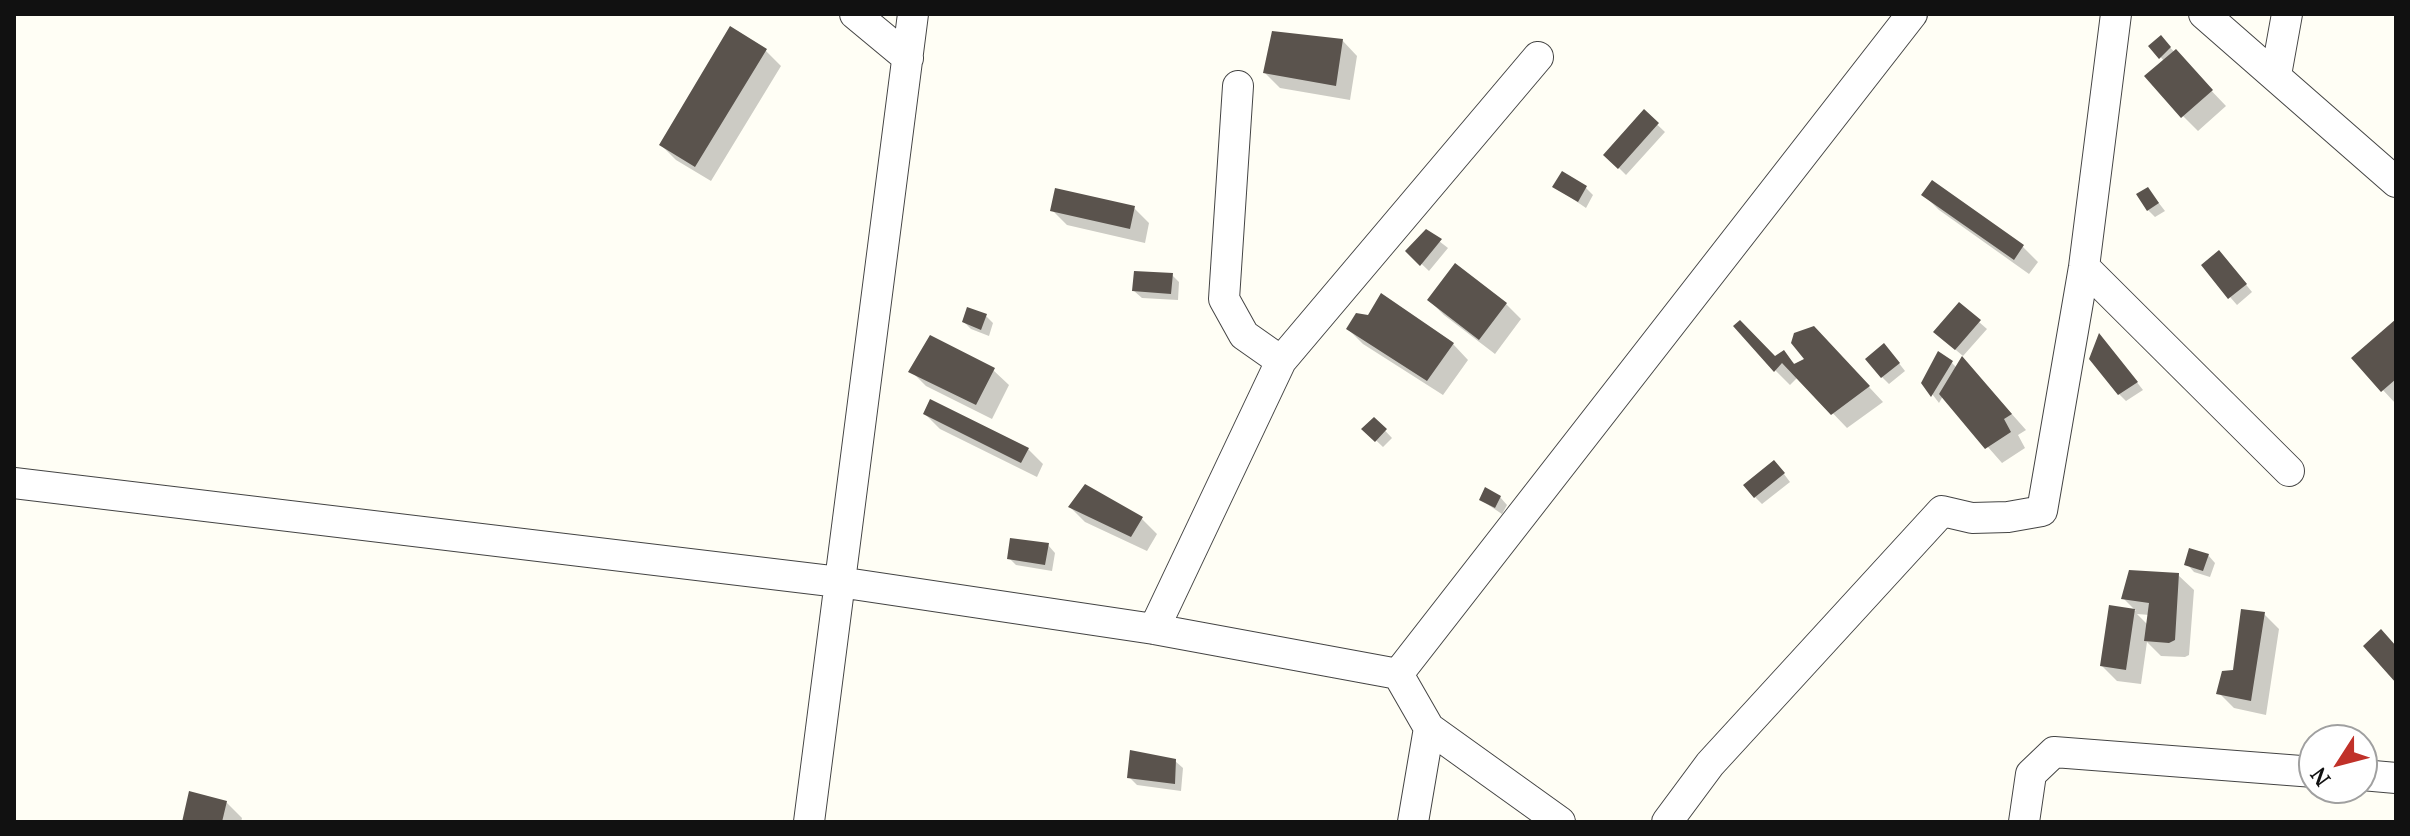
<!DOCTYPE html>
<html>
<head>
<meta charset="utf-8">
<style>
  body { margin:0 }
  #map { position:relative; width:2410px; height:836px; overflow:hidden; background:#fffef5; font-family:"PT Serif",serif }
  canvas { display:block }
  .frame { position:absolute; inset:0; border:16px solid #111; pointer-events:none }
  .north { position:absolute; left:2298px; top:724px; width:80px; height:80px; box-sizing:border-box; background:#fff; border:2px solid #a0a0a0; border-radius:50%; rotate:234deg; font-size:22px; font-weight:700; line-height:32px; text-align:center; color:#111 }
  .north::after { content:''; display:block; margin:auto; width:28px; height:36px; background:#c03129; clip-path:polygon(50% 0,100% 100%,50% 72%,0 100%) }
</style>
</head>
<body>
<div id="map">
<canvas width="2410" height="836"></canvas>
<div class="frame"></div>
<div class="north">N</div>
</div>
<script>
const c = document.querySelector('canvas').getContext('2d');
c.lineJoin = 'round';
function fillPath(path, color) { c.fillStyle = color; c.fill(path, 'evenodd'); }
const shape = rows => new Path2D(rows.map(r => 'M' + r).join(''));
function trace(path, color, width, dash) { c.strokeStyle = color; c.lineWidth = width; c.lineCap = dash ? 'butt' : 'round'; c.setLineDash(dash || []); c.stroke(path); }
fillPath(shape([
  [731,29,766,51,781,66,711,181,676,160,661,145],
  [2161,38,2226,106,2198,131,2183,116,2164,61,2151,46],
  [1342,40,1357,56,1350,100,1280,88,1265,73],
  [1644,112,1665,132,1626,175,1606,155],
  [1555,187,1586,188,1593,195,1586,208],
  [2148,189,2165,211,2155,217,2148,210],
  [1924,195,2023,247,2038,262,2029,274,1939,210],
  [1134,208,1149,223,1145,243,1067,225,1052,210],
  [1426,231,1448,248,1429,271,1408,251],
  [2226,260,2252,292,2237,305,2230,297],
  [1172,275,1179,282,1178,300,1142,298,1134,291],
  [1429,300,1506,304,1521,319,1495,354,1444,315],
  [986,316,993,323,989,336,971,329,964,322],
  [1369,318,1453,344,1468,360,1443,395,1363,344,1348,329],
  [2396,321,2396,404,2354,359],
  [1979,322,1987,329,1963,356,1943,339],
  [2106,343,2143,390,2126,401,2119,394],
  [1829,344,1883,402,1847,428,1798,377,1790,385,1775,370,1775,358,1783,353,1796,365,1807,360],
  [1891,353,1905,371,1889,384,1882,377],
  [1963,359,2026,430,2018,435,2025,448,2002,463,1943,396,1939,403,1923,382,1952,363,1957,368],
  [993,370,1009,385,992,419,926,386,911,371],
  [925,414,1028,449,1043,464,1037,477,940,429],
  [1374,419,1392,438,1383,447,1364,429],
  [1781,470,1790,482,1762,504,1755,497],
  [1085,487,1142,519,1157,534,1147,551,1085,522,1070,507],
  [1500,497,1507,505,1502,514,1481,500],
  [1048,545,1055,553,1052,571,1016,565,1009,558],
  [2208,555,2215,563,2210,577,2194,572,2187,564],
  [2178,575,2194,590,2189,655,2185,657,2161,656,2147,642,2141,684,2117,681,2102,666,2111,607,2136,611,2124,599],
  [2137,614,2150,615,2148,625],
  [2264,614,2279,629,2266,715,2234,708,2219,693,2235,672],
  [1175,761,1183,768,1181,791,1137,785,1129,777],
  [226,802,242,818,241,822,184,822]
]), '#0003');
fillPath(shape([
  [730,26,767,49,695,167,659,145],
  [1272,31,1343,39,1336,86,1263,73],
  [2161,35,2171,47,2159,59,2148,46],
  [2176,49,2213,90,2181,118,2144,76],
  [1644,109,1659,123,1618,169,1603,155],
  [1562,171,1587,186,1578,202,1552,187],
  [1932,180,2024,245,2014,260,1921,195],
  [2148,187,2159,203,2147,211,2136,194],
  [1055,188,1135,206,1130,229,1050,211],
  [1426,229,1442,239,1420,266,1405,251],
  [2219,250,2247,284,2228,299,2201,265],
  [1455,263,1507,303,1479,340,1427,300],
  [1134,271,1173,273,1171,294,1132,291],
  [1381,293,1454,343,1427,381,1346,329,1356,313,1368,315],
  [1959,302,1981,320,1955,350,1933,332],
  [967,307,987,314,981,330,962,322],
  [2396,319,2396,379,2381,392,2351,358],
  [1740,320,1775,356,1784,350,1794,364,1804,359,1791,343,1794,333,1814,326,1870,386,1831,415,1782,363,1774,372,1733,326],
  [2099,333,2138,382,2118,395,2089,359],
  [930,335,995,368,976,405,908,372],
  [1884,343,1900,363,1881,378,1865,359],
  [1938,351,1953,361,1931,397,1921,383],
  [1962,356,2012,414,2004,419,2011,432,1985,449,1939,394],
  [930,399,1029,448,1021,463,923,414],
  [1374,417,1387,429,1375,442,1361,429],
  [1774,460,1785,473,1754,498,1743,485],
  [1085,484,1143,517,1131,537,1068,507],
  [1485,487,1501,496,1495,508,1479,500],
  [1010,538,1049,543,1045,565,1007,559],
  [2189,548,2209,554,2203,571,2184,565],
  [2129,570,2179,573,2175,640,2169,643,2144,641,2149,603,2121,599],
  [2109,605,2135,609,2126,670,2100,666],
  [2241,609,2265,612,2251,701,2216,694,2222,671,2233,670],
  [2381,629,2396,646,2396,683,2363,646],
  [1130,750,1176,759,1175,784,1127,778],
  [189,791,227,801,222,822,182,822]
]), '#5a534d');
const street = shape([
  [855,14,908,58],
  [2204,14,2396,182],
  [2276,75,2287,14],
  [1238,86,1224,299,1244,335,1281,361],
  [2084,267,2289,471],
  [14,483,839,582,1154,629,1398,674],
  [1154,629,1281,361,1538,57],
  [1398,674,1912,14],
  [1398,674,1429,728,1560,822],
  [2362,775,2396,778],
  [809,822,913,14],
  [1413,822,1429,728],
  [1667,822,1710,764,1942,511,1972,518,2008,517,2042,511,2084,267,2116,14],
  [2024,822,2031,774,2054,752,2314,772]
]);
trace(street, '#444', 32);
trace(street, '#fff', 30);
</script>
</body>
</html>
